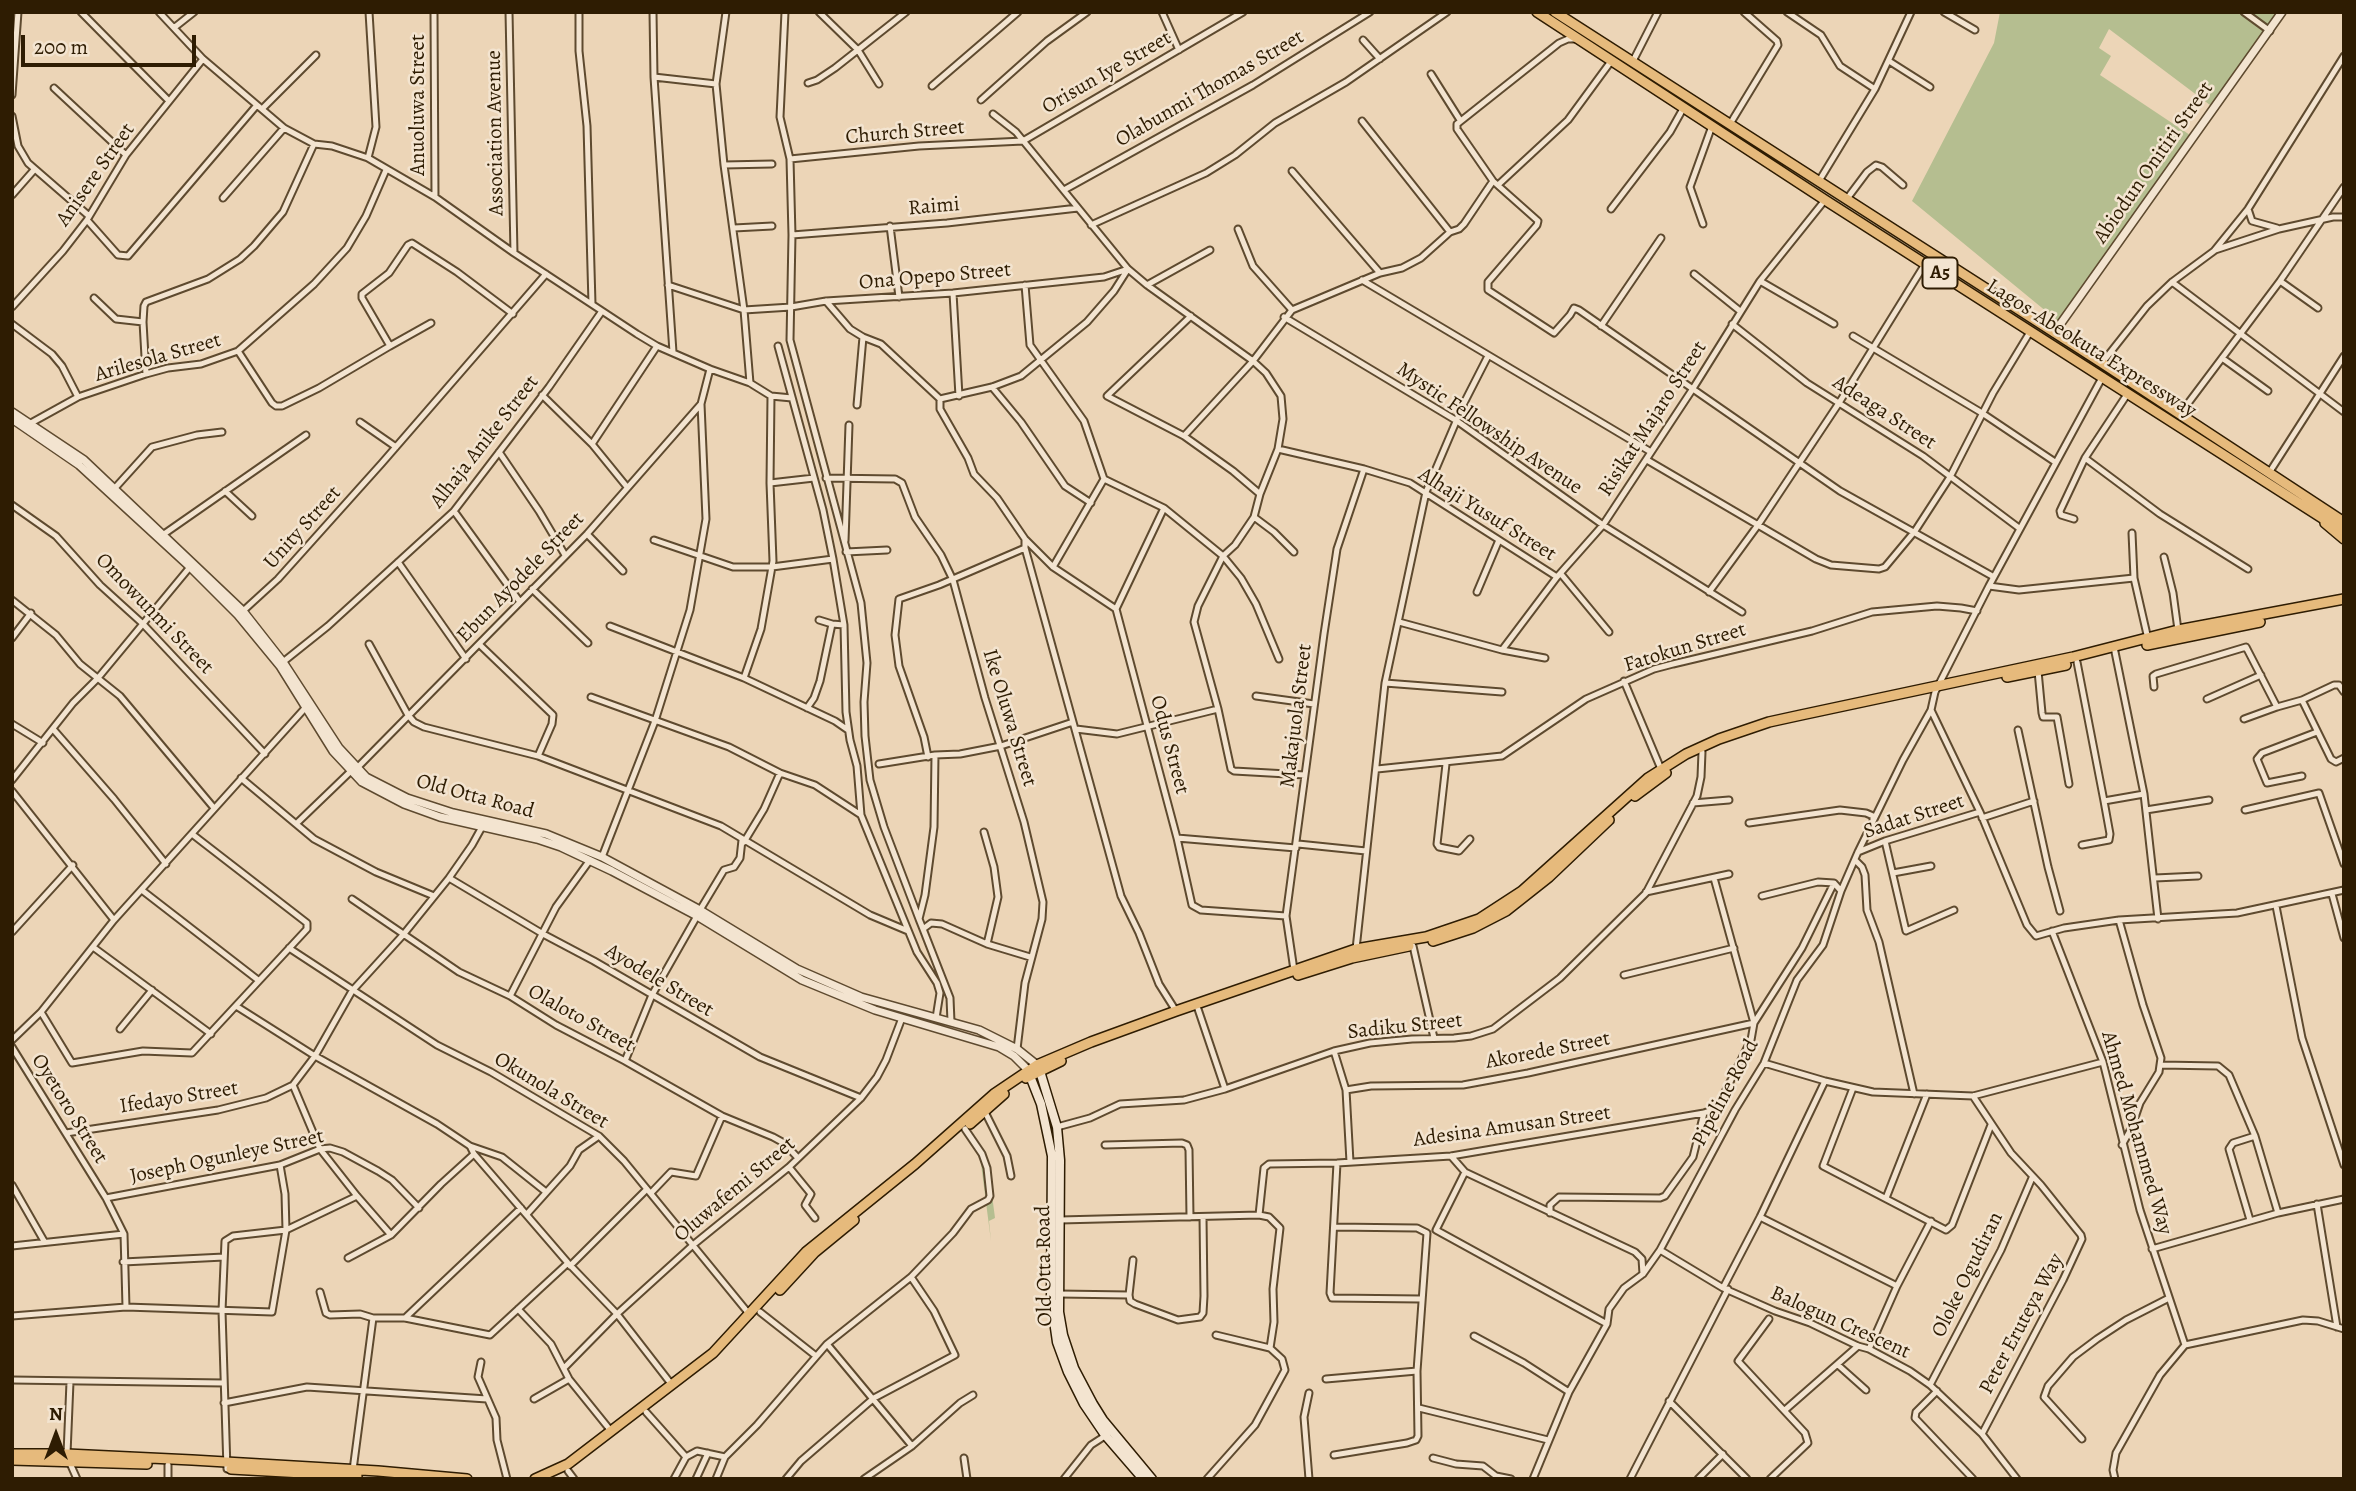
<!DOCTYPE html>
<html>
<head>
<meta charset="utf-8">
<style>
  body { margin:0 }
  #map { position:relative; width:2356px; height:1491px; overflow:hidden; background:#ecd5b7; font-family:Alegreya,serif }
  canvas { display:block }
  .frame { position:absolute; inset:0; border:14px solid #2e1c02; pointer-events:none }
  .north { position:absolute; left:21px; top:1400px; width:70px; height:70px; -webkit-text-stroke:5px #f3e4d0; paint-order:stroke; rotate:0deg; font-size:19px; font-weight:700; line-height:28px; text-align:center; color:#2e1c02 }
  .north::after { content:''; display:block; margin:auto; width:24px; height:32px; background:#2e1c02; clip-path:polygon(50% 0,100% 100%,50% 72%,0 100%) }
  .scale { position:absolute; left:21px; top:35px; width:175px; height:32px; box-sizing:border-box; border:4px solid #2e1c02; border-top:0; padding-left:9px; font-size:21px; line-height:24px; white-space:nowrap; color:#2e1c02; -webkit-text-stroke:5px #f3e4d0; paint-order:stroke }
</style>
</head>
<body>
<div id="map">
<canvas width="2356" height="1491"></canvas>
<div class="frame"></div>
<div class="north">N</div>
<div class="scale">200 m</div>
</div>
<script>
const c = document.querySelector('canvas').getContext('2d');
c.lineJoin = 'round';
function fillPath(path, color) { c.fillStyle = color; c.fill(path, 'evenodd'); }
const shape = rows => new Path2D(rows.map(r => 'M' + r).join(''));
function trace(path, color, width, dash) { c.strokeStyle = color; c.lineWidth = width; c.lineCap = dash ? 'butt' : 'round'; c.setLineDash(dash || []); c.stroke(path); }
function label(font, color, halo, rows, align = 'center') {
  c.font = font + ' Alegreya,serif'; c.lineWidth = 5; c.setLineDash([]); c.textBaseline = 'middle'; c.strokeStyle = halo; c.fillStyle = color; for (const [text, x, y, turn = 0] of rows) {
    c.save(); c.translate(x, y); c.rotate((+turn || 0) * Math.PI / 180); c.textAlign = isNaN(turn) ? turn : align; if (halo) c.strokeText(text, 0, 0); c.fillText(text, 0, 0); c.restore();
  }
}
fillPath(shape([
  [2000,12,2279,12,2214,108,2109,29,2099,48,2111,56,2100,75,2193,137,2064,326,1912,201,1994,43],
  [978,1141,989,1172,995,1218,989,1221,991,1241]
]), '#b5be90');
const minor = shape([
  [81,12,169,101],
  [159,12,203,59,284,128,314,144,332,146,368,158,435,197,514,253,637,334,657,346,710,369,750,383,771,396,770,483,773,561,761,629,744,678],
  [434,12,435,197],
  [509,12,514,253],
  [579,12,579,51,587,126,592,304],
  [653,12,654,77,673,352],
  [726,12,716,84,724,165,744,310,750,383],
  [785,12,780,117,790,159,792,235,790,340,861,603,867,663,864,702,865,736,870,780,884,827,919,919],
  [819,12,858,50,879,84],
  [1162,12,1179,50],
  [1787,12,1821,35,1840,66,1875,89],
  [1944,12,1975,30],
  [2244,12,2270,31],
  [175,27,194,12],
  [1576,39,1568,39,1559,43,1457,124,1457,129,1493,181,1538,221,1537,225,1488,282,1488,290,1554,333,1570,315,1574,308,1579,310,1840,491,1994,577],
  [1363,40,1380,59],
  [1633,61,1658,12],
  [1889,61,1930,87],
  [1431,74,1460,120],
  [654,77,716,84],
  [808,83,817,80,835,68,906,12],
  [932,86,1018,12],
  [54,88,126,155],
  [12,95,18,12],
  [981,100,1047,41,1087,12],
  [262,109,316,55],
  [993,114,1016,132,1128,269,1147,285,1253,361,1266,373,1281,396,1283,419,1278,449,1260,494,1254,517,1235,545,1223,556,1198,606,1194,622,1218,709,1231,769,1234,771,1305,775],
  [12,116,18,146,28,163,89,216],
  [1362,121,1450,232],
  [1730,124,1778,45,1777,41,1744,12],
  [368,158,376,127,369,12],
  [790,159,919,146,1023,141,1243,12],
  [724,165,772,164],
  [1292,171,1380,273],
  [1819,181,1875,89,1911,12],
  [1498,185,1568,120,1612,60],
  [1064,190,1253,85,1370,12],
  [12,195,34,170],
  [223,198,284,128],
  [1846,200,1867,172,1876,165,1882,167,1903,185],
  [1611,209,1670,132,1684,107],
  [2248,209,2252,221,2277,228],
  [87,220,118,255,128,256,257,105],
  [1703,224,1690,187,1712,126],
  [1091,225,1206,173,1235,155,1275,123,1346,82,1447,12],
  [890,226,899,297],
  [734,228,772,226],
  [1238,229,1253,266,1292,310],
  [792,235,947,223,1078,208],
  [2215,250,2279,229,2333,217,2344,217],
  [1694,274,1740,311],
  [1362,280,1651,452],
  [1760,281,1834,324],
  [2280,281,2318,308],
  [2172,282,2344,412],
  [668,285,744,310,791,307,826,301,953,293,1104,277,1128,269],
  [1025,285,1030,345,1084,421,1104,479,1053,567],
  [1147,285,1210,250],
  [953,293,959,396],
  [94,298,116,319,143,322],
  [826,301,850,329,863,337,881,344,940,399,940,409,968,458,974,474,997,498,1025,539,1053,567,1116,609],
  [12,307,63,251,87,220,126,155,203,59],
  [1191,316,1107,396,1184,436,1233,471,1260,494],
  [1284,317,1457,421,1603,525,1742,612],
  [12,324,52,354,62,366,78,397],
  [1732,324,1807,383,1923,456,2019,528],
  [1601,326,1661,238],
  [1853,336,1982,413,2055,462],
  [390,346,431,323],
  [778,346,823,510,833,559,844,625,846,712,850,740,857,766,861,815],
  [238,351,272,403,276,406,282,406,319,388,390,346,362,298,362,294,389,273,408,245,412,243,457,272,513,314],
  [2222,358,2268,391],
  [2102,363,2147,306,2172,282,2214,251,2248,209,2344,56],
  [146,374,143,322,144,306,146,302,208,279,240,259,254,246,283,212,314,144],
  [2103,376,1989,586,1935,692,1931,710,1980,812,2027,925,2036,936,2064,928,2119,920,2237,913,2344,890],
  [992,387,1021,422,1065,486,1091,503],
  [542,395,592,444,627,487],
  [771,396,792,398],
  [940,399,992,387,1021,376,1087,322,1114,291,1128,269],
  [857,405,863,337],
  [2180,414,2280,281,2344,187],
  [360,422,396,447],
  [31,423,78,397,146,374,168,368,201,364,238,351,314,284,347,248,366,216,386,170],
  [1184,436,1253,361,1292,310,1380,273,1402,268,1421,258,1450,232,1459,229,1464,224,1493,181],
  [592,444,657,346],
  [1278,449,1364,469,1410,483,1557,577],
  [499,452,539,511,565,555],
  [2085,458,2160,514,2248,569],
  [1647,460,1816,559,1831,565,1879,569,1885,567,1915,531,1950,477,1993,393,2030,332],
  [2269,473,2344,356],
  [826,478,895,479,902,483,915,517,941,555,953,580,985,698,1024,822,1043,902,1042,919,1025,983,1017,1049],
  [1104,479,1164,508,1223,556,1241,578,1256,604,1279,659],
  [770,483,814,478],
  [115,488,152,447,197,435,222,432],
  [225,491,252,516],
  [12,505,56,536,100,585,143,624,265,754],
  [1164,508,1116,609,1177,838,1192,905,1201,910,1286,916],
  [454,511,520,602],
  [1254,517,1274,532,1294,552],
  [2074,519,2061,515,2060,511,2085,458,2128,393],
  [2132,533,2134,578,2148,639],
  [164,534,306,435],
  [587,534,623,571],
  [1025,539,1025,548,1121,896,1139,933,1159,984,1176,1011],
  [654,540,733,567,772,567,833,559],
  [845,541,849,425],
  [846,552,887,550],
  [2164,557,2173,593,2178,630],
  [398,562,466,659],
  [1561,574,1609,632],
  [1989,586,2019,590,2134,578],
  [532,589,588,643],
  [1477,592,1499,540],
  [1709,592,1758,525,1839,403,1925,264],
  [12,600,56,635,80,664,120,696,214,808],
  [243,611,278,579,382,463,546,274],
  [819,620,832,624],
  [1399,622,1502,650,1545,658],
  [610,626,744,678,835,721,848,730],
  [12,638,31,613],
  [369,644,408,715,414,722,424,727,538,756,721,826,870,915,908,931],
  [480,645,553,715,552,724,538,756],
  [2114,647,2144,794,2158,919],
  [1502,650,1557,577,1603,525,1692,390,1760,281,1825,200],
  [283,662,328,626,454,511,549,387,602,311],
  [2077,662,2104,801,2144,794],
  [2038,671,2042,713,2043,717,2057,717,2069,784],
  [1624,681,1661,769],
  [1385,683,1502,692],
  [2154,687,2153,676,2156,674,2246,647,2277,707],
  [1256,696,1314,704],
  [591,697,729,747,780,773,815,785,861,815,917,952,937,983,940,993,936,1018],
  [2207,699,2261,675],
  [2302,700,2331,759,2336,762,2344,758],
  [807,708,814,698,820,681,832,624,844,625],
  [2244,719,2277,707,2302,700,2334,685,2339,685,2344,692],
  [12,724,43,743],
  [53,729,114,799,166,864],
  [1076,729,1117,734,1218,709],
  [2018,730,2048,867,2060,911],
  [935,755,934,827,925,895,919,919,923,929,931,923,942,924,987,944,1030,957],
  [928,757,924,737,899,666,895,635,899,599,939,585,1025,548],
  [879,764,935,755,960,754,1001,746,1073,722],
  [1446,764,1437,844,1439,847,1459,851,1470,839],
  [357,768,587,534,701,404],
  [1377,769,1502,756,1586,699,1654,669,1673,664,1812,631,1872,612,1937,606,1961,608,1977,611],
  [2302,776,2267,783,2257,759,2262,753,2317,732],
  [241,778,314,839,376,872,434,896],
  [12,780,73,703,98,678,190,567],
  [12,791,114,920],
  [1693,803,1729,800],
  [2146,810,2209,800],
  [2245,810,2319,793,2344,864],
  [1982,818,2034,801],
  [1749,823,1840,810,1866,813,1873,816,1873,821],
  [296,824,350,772],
  [984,832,994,867,998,897,987,944],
  [1177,838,1296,848],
  [1885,841,1906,931,1954,910],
  [744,842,764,809,780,773],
  [1298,844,1366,851],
  [2082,845,2109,840,2110,834,2104,801],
  [1858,852,1885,841,1980,812],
  [602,857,655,721,690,610,706,519,701,404,710,369],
  [1855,860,1862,867,1865,875,1867,910,1879,942,1914,1094],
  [1893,873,1931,866],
  [449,878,543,934,594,961,760,1057,861,1098],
  [2155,878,2198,876],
  [143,891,258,980],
  [1646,892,1729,874],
  [2332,894,2344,938],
  [1762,896,1818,882,1834,883,1841,891],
  [352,899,459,972,510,996,556,1025,625,1061,722,1116,773,1137,784,1143,798,1158],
  [2276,906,2302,1038,2344,1165],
  [700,910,724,870,734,867,740,858,742,840],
  [2119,920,2143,1005,2161,1058,2159,1072,2140,1103,2131,1129,2122,1145],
  [923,929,950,998,951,1022],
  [2052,931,2103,1062,2140,1210,2185,1345],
  [12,932,73,865],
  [1413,946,1434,1038],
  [93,947,211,1034],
  [289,948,437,1045,491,1072,599,1136,624,1161,750,1315],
  [1356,949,1385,683,1426,492,1464,403,1488,356],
  [1294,970,1286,916,1324,634,1337,549,1364,469],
  [1624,975,1734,948],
  [510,996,556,907,590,860],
  [236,1006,315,1056,437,1124,470,1146,474,1154,568,1263,617,1314,672,1385],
  [1198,1009,1225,1089],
  [41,1012,72,1063,143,1051,192,1053,307,929,307,923,192,834],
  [1754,1023,1802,948,1834,883],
  [120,1029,152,990],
  [12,1040,41,1012,114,920,306,707],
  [12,1047,106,1198,124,1234,126,1307],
  [1334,1051,1346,1090,1350,1162],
  [625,1061,652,995,697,916],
  [1764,1063,1825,1081,1873,1092,1973,1096,2103,1062],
  [2161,1065,2218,1066,2229,1075,2255,1136,2278,1213],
  [1853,1088,1823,1166,1946,1230,1952,1225,1991,1125],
  [1346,1090,1371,1086,1463,1085,1528,1073,1754,1023],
  [1973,1096,2011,1153,2041,1185,2081,1235,2082,1239,2063,1280,1982,1434],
  [985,1112,1007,1156,1011,1176],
  [1057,1127,1090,1118,1120,1104,1184,1100,1225,1089,1334,1051,1370,1043,1412,1039,1454,1038,1471,1036,1493,1029,1560,978,1646,893,1697,796,1701,777,1702,752],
  [66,1133,218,1110,266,1098,293,1085],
  [1105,1145,1182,1143,1187,1145,1189,1150,1190,1217],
  [470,1146,502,1157,546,1192],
  [1451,1156,1465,1172,1635,1252,1642,1259,1643,1274],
  [1337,1163,1330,1293,1332,1298,1421,1299],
  [789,1167,811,1194,805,1205,815,1218],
  [1465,1172,1436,1230,1607,1324],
  [12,1185,44,1241],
  [651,1193,671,1172,696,1176,722,1116],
  [106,1198,280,1165,320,1149,330,1148,343,1152,378,1171,392,1180,419,1208],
  [1886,1198,1927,1094],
  [2317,1204,2337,1327],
  [1550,1213,1550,1205,1559,1197,1660,1198,1665,1196,1693,1157,1704,1113],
  [527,1214,570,1166,579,1150,599,1136],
  [1259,1215,1264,1168,1269,1164,1337,1163,1451,1156,1704,1113,1717,1108,1751,1040,1754,1023,1714,878],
  [1760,1217,1897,1286],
  [1060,1220,1259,1215,1269,1217,1280,1228,1273,1289,1274,1322,1270,1348],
  [2250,1220,2229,1149,2233,1143,2255,1136],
  [1334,1227,1417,1228,1427,1233,1417,1371,1418,1436,1416,1440,1407,1443,1334,1455],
  [391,1235,357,1196,320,1149,293,1085,315,1056,352,991,403,935,449,878,472,845,482,827],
  [12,1246,124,1234],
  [2152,1249,2278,1213,2344,1199],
  [1660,1250,1723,1288,1775,1311,1810,1323,1858,1346,1869,1349,1910,1371,1930,1385,1982,1434,2017,1479],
  [348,1258,391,1235,441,1184,474,1154],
  [123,1262,224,1257],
  [570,1266,647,1189],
  [1723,1288,1760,1217,1825,1081],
  [320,1292,326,1313,330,1315,360,1314,373,1318,405,1318,490,1335,568,1263],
  [1059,1294,1129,1295,1130,1301,1135,1304,1178,1320,1200,1317,1203,1313,1204,1296,1203,1217],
  [1129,1295,1133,1260],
  [518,1309,551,1344,569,1379,611,1431],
  [760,1312,816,1356],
  [12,1316,126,1307,272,1312,286,1230,285,1194,280,1165],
  [405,1318,521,1208],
  [1769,1319,1738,1361,1805,1433,1808,1443,1770,1479],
  [1474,1336,1524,1363,1569,1392],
  [827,1344,912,1446],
  [2185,1345,2303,1320,2318,1321,2344,1329],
  [1869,1349,1897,1286,1931,1221],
  [481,1362,478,1377,496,1418,497,1440,507,1479],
  [1838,1365,1866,1390],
  [564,1368,617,1314,693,1245,789,1167,861,1098,877,1077,886,1060,902,1018],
  [1326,1379,1417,1371],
  [12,1380,224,1383],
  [1930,1385,2001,1250,2032,1178],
  [1937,1391,1916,1412,1915,1418,1973,1479],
  [534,1399,569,1379],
  [1669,1401,1747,1479],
  [224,1403,307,1387,487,1399],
  [1419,1408,1548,1440],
  [1785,1410,1858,1346],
  [646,1412,686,1457,697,1451,725,1457,757,1425,827,1344,911,1277,953,1233,971,1209,988,1200,990,1196,987,1168,982,1154,965,1129],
  [2082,1439,2044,1397,2048,1386,2073,1357,2097,1339,2126,1320,2169,1298],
  [67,1454,70,1382],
  [964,1458,967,1479],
  [1433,1458,1456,1464,1483,1466,1496,1476,1511,1479],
  [69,1461,77,1479],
  [168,1465,168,1479],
  [227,1469,222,1311,225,1241,233,1236,286,1230,357,1196],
  [353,1470,373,1318],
  [568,1471,574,1479],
  [674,1479,686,1457],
  [696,1479,708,1453],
  [716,1479,725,1457],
  [786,1479,801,1461,874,1398,955,1355,934,1311,911,1277],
  [864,1479,912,1446,960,1403,973,1395],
  [1064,1479,1091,1445,1108,1434],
  [1207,1479,1255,1425,1285,1370,1282,1359,1270,1348,1216,1335],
  [1309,1479,1304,1417,1309,1393],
  [1533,1479,1569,1392,1607,1324,1609,1309,1624,1288,1643,1274,1660,1250,1735,1110,1764,1063,1797,980,1823,945,1841,891,1858,852,1903,760,1931,710],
  [1630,1479,1728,1289],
  [1698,1479,1723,1454],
  [2115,1479,2113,1470,2116,1453,2160,1375,2185,1345]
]);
const tertiary = shape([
  [2054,333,2282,12],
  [12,412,84,460,243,611,283,662,339,748,366,777,407,798,453,813,546,834,602,857,700,910,797,969,861,997,979,1030,1017,1049,1037,1065],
  [12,419,79,465,190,567,238,615,280,666,333,751,362,782,404,804,440,817,537,839,561,847,612,871,697,916,802,980,875,1010,999,1047,1014,1056,1028,1070]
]);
const secondary = shape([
  [1039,1068,1057,1127,1060,1160,1059,1312,1063,1335,1074,1368,1093,1404,1103,1420,1152,1479],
  [1028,1071,1041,1104,1052,1156,1051,1300,1057,1342,1068,1372,1084,1404,1105,1435,1143,1479]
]);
const primary = shape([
  [2325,523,2344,539],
  [2147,645,2260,622],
  [2007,677,2066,665],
  [1635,796,1666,773],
  [1433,941,1473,928,1506,911,1549,877,1609,820],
  [1298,975,1352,958,1409,946],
  [1026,1078,1061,1061],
  [970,1124,1004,1094],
  [780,1290,815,1252,854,1220],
  [12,1454,67,1454,192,1460,378,1471,467,1479],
  [12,1460,147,1464],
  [231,1469,357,1476],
  [535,1479,568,1464,713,1353,806,1252,915,1164,994,1094,1037,1065,1091,1042,1176,1011,1356,949,1426,937,1479,919,1522,891,1648,778,1686,754,1719,739,1769,722,1801,715,2073,657,2178,630,2344,599]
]);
const trunk = shape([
  [1537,12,1825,200,2344,532],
  [1555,12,2102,363,2344,522]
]);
trace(minor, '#5e4a2f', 9);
trace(tertiary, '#5e4a2f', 10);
trace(secondary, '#2e1c02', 11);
trace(primary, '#2e1c02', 12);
trace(trunk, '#2e1c02', 12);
trace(minor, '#f3e4d0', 5);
trace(tertiary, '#f3e4d0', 7);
trace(secondary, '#f3e4d0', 8);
trace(primary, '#e6ba7c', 9);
trace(trunk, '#e6ba7c', 9);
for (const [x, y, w] of [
  [1940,273,35]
]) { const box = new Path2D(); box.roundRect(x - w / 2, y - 15.5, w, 31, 5); c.fillStyle = '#f3e4d0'; c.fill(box); trace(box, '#2e1c02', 2); }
label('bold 19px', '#2e1c02', null, [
  ["A5",1940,273]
]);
label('21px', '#2e1c02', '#f3e4d0', [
  ["Orisun Iye Street",1107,73,-30],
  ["Olabunmi Thomas Street",1210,89,-30],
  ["Anuoluwa Street",419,105,-90],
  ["Association Avenue",496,133,-91],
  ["Church Street",905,133,-5],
  ["Abiodun Onitiri Street",2154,163,-55],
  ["Anisere Street",96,175,-55],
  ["Raimi",934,207,-5],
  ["Ona Opepo Street",935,277,-5],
  ["Lagos-Abeokuta Expressway",2091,349,32],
  ["Arilesola Street",158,358,-16],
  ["Adeaga Street",1884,413,33],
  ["Risikat Majaro Street",1653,419,-57],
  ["Mystic Fellowship Avenue",1489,429,34],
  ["Alhaja Anike Street",485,442,-52],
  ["Alhaji Yusuf Street",1487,515,32],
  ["Unity Street",303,528,-48],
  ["Ebun Ayodele Street",521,578,-46],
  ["Omowunmi Street",154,614,46],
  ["Fatokun Street",1685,648,-17],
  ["Makajuola Street",1297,716,-83],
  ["Ike Oluwa Street",1009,718,73],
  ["Odus Street",1169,745,75],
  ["Old Otta Road",475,797,15],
  ["Sadat Street",1914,817,-18],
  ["Ayodele Street",659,981,31],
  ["Olaloto Street",581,1019,29],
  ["Sadiku Street",1405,1027,-6],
  ["Akorede Street",1548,1051,-11],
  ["Okunola Street",551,1091,31],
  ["Pipeline Road",1726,1093,-62],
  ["Ifedayo Street",179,1098,-9],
  ["Oyetoro Street",69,1109,58],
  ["Adesina Amusan Street",1512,1127,-8],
  ["Ahmed Mohammed Way",2136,1133,74],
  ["Joseph Ogunleye Street",227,1157,-12],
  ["Oluwafemi Street",735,1190,-40],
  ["Old Otta Road",1045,1266,-91],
  ["Oloke Ogudiran",1968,1275,-64],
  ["Balogun Crescent",1840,1323,24],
  ["Peter Eruteya Way",2022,1324,-62]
]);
</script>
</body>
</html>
